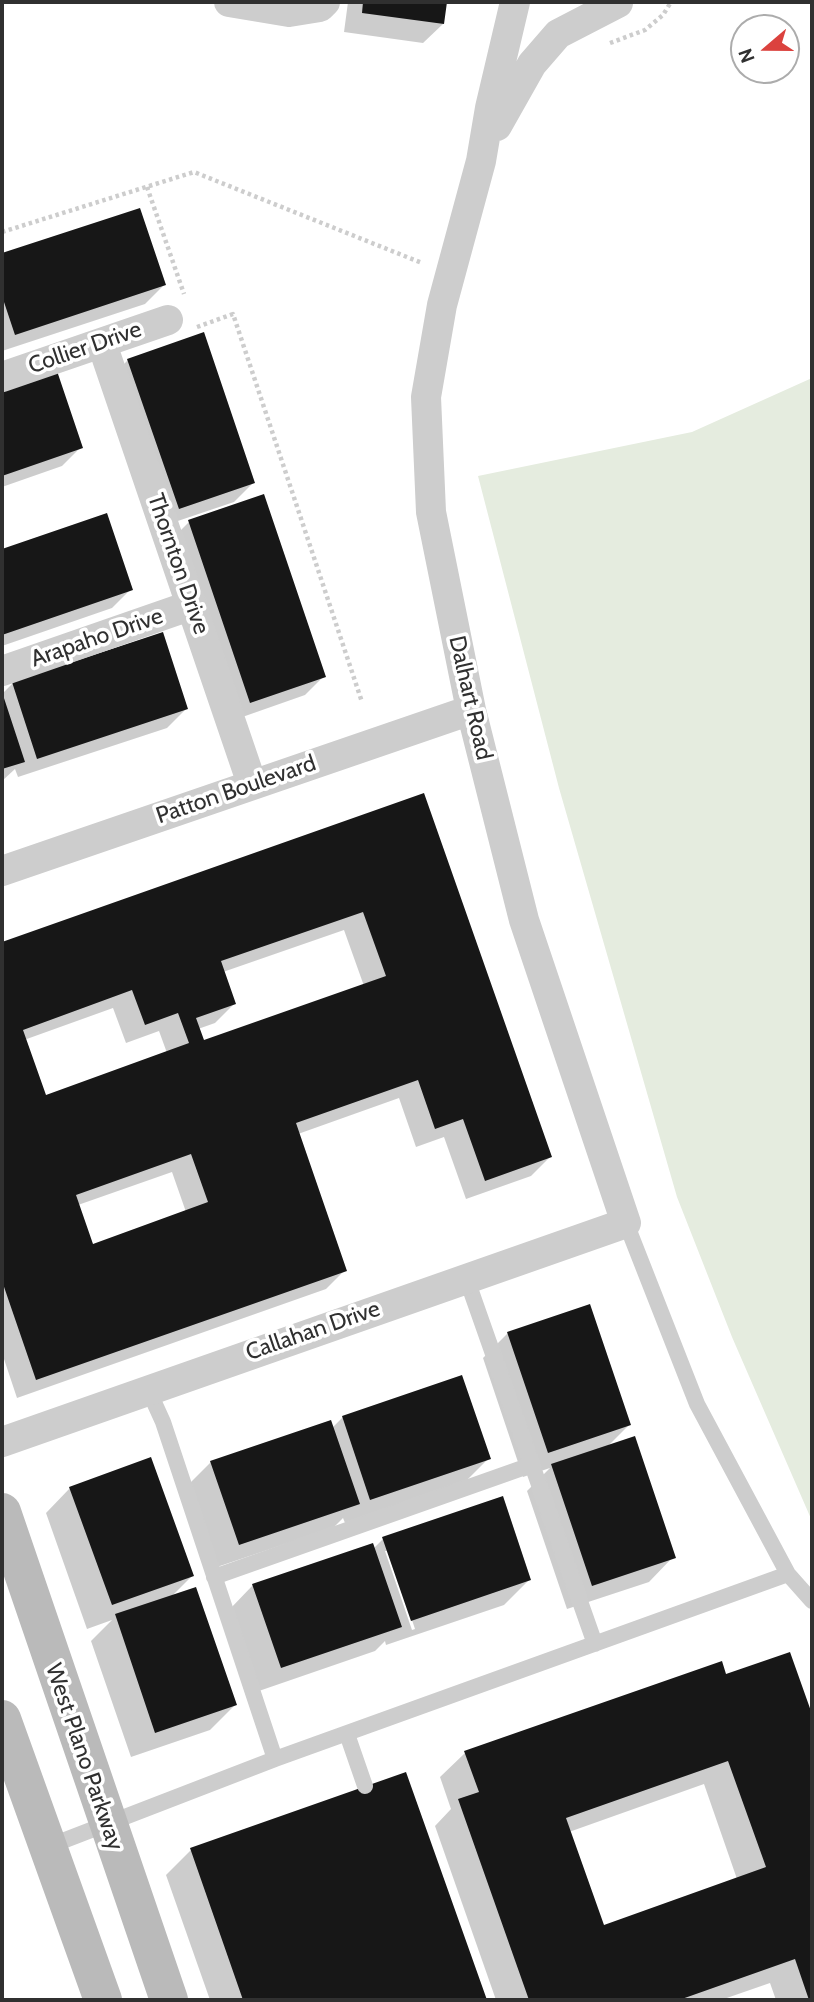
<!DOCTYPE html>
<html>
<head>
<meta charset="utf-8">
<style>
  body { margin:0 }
  #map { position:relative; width:814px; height:2002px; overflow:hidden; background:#fff; font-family:Cabin,sans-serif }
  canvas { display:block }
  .frame { position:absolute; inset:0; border:4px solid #303030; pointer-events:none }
  .north { position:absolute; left:730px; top:14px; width:70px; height:70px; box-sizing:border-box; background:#fff; border:2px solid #acacac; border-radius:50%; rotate:250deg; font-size:19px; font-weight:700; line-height:28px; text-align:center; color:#303030 }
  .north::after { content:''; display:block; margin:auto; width:24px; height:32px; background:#db423e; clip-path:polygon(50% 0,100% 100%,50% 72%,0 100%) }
</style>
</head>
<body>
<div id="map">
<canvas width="814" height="2002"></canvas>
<div class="frame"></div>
<div class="north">N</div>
</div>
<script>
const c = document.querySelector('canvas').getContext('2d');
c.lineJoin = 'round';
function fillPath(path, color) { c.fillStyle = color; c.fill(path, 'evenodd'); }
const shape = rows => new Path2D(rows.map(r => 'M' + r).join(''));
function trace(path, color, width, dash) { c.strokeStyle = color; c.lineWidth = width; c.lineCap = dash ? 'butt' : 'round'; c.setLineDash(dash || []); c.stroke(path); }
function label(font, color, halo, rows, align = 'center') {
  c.font = font + ' Cabin,sans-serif'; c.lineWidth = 7; c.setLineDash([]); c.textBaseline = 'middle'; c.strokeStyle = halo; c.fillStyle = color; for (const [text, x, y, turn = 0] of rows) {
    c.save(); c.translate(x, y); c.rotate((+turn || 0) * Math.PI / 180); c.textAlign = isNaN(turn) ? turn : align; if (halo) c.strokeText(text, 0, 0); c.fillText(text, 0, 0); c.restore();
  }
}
fillPath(shape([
  [812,378,812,1521,732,1337,677,1197,559,788,478,476,692,432]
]), '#e5ecdf');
fillPath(shape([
  [348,2,445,2,443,24,423,43,344,32],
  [139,210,164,285,145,304,2,351,2,255],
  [128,360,253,483,234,502,160,527,109,379],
  [56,373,81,447,62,466,2,487,2,392],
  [262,496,324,676,305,695,231,721,170,541,189,522],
  [106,515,131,589,112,608,2,646,2,551],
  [13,683,186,709,167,728,18,777,15,769,2,781,2,694],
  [423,795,550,1157,531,1176,466,1199,444,1137,416,1147,399,1098,298,1134,345,1270,326,1289,17,1398,2,1353,2,943],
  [344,930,364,986,203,1043,198,1029,215,1023,234,1004,223,972],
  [113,1008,126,1043,159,1031,167,1053,45,1097,24,1040],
  [172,1172,186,1212,92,1246,78,1205],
  [508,1333,629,1425,606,1448,673,1557,649,1582,567,1609,527,1491,550,1468,523,1477,483,1358],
  [343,1417,489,1458,464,1483,345,1523,343,1518,333,1528,214,1568,186,1487,211,1462,332,1428],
  [70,1488,192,1576,170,1598,235,1705,210,1730,131,1757,91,1641,112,1620,87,1629,46,1513],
  [383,1539,529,1580,504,1605,386,1645,385,1641,375,1651,256,1692,229,1610,253,1585,373,1549],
  [385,1551,389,1551,415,1629,412,1630],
  [789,1654,812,1719,812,2000,776,2000,770,1983,721,2000,496,2000,435,1826,451,1809,440,1777,465,1753,725,1676],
  [704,1784,737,1879,603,1927,569,1832],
  [405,1774,485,2000,210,2000,166,1875,191,1850]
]), '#0003');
fillPath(shape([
  [363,2,447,2,444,24,362,13],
  [140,208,166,285,15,335,2,296,2,253],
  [204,332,255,483,179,509,127,359],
  [57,371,83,448,2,476,2,390],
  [264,494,326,677,250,703,188,520],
  [107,513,133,590,2,635,2,549],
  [163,632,188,709,37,759,12,682],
  [2,692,25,762,2,769],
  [424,793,552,1157,485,1181,463,1119,435,1129,418,1080,296,1123,347,1271,36,1380,2,1281,2,942],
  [363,912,386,976,204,1040,196,1018,236,1004,221,961],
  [132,990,145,1025,178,1013,189,1043,46,1095,23,1030],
  [191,1154,208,1202,93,1244,76,1195],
  [590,1304,631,1425,548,1453,507,1332],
  [462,1375,491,1459,370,1500,342,1416],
  [331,1420,360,1504,239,1545,210,1461],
  [635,1436,676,1558,592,1586,551,1464],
  [151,1457,194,1576,112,1605,69,1487],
  [503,1496,531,1580,411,1621,382,1537],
  [373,1543,402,1627,281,1668,252,1584],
  [196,1587,237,1705,155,1733,115,1614],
  [790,1652,812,1714,812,2000,809,2000,795,1959,679,2000,529,2000,458,1799,479,1792,464,1751,722,1661,726,1674],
  [728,1761,766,1867,604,1925,566,1818],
  [406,1772,487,2000,243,2000,190,1848]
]), '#171717');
trace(shape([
  [610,43,645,30,663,15,671,2],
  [147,187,184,294],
  [2,232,194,172,422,263],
  [197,327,233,314,362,702]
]), '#cdcdcd', 4.5, [3.5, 3.5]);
trace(shape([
  [466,1277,595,1644],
  [148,1389,163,1422,275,1759],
  [788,1574,812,1601],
  [214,1577,531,1465],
  [347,1734,365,1786],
  [47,1847,275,1759,788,1574,697,1404,626,1223]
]), '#cdcdcd', 16);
trace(shape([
  [229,2,289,12,320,7,325,2],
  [497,126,532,64,558,34,618,3],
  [102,344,252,784],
  [2,377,168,320],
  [2,671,192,605],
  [2,871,471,710],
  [2,1442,626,1223,524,920,471,710,431,512,426,397,442,305,481,161,490,108,515,2]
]), '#cdcdcd', 30);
trace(shape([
  [2,1512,169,2000],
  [2,1719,103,2000]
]), '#bababa', 38);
label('23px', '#303030', '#fff', [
  ["Collier Drive",85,348,-19],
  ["Thornton Drive",178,564,71],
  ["Arapaho Drive",97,638,-19],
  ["Dalhart Road",470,698,77],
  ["Patton Boulevard",236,790,-19],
  ["Callahan Drive",313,1331,-19],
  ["West Plano Parkway",84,1757,71]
]);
</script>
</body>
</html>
